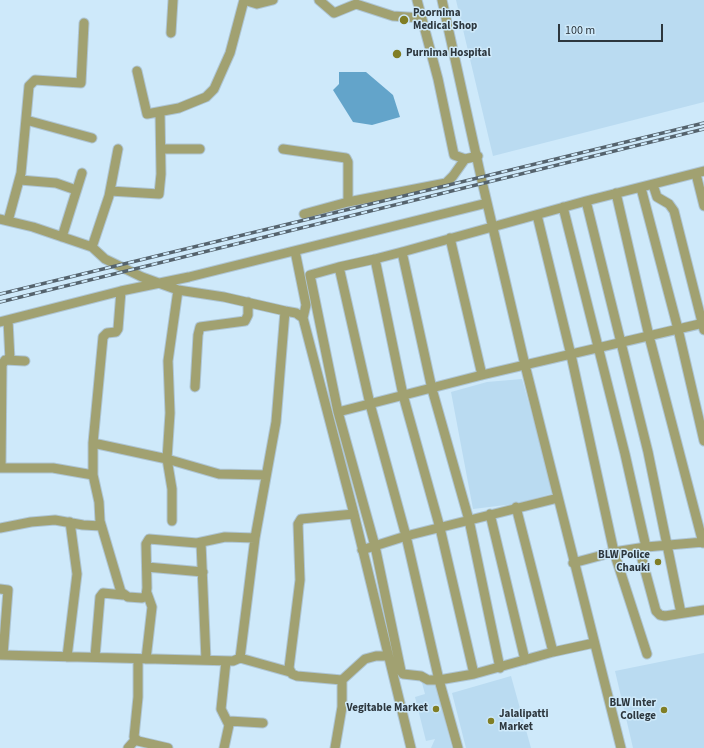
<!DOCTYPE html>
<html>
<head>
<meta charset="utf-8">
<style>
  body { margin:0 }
  #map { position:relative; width:704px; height:748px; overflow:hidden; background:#cee9fa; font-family:"Source Sans 3",sans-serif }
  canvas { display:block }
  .scale { position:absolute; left:558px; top:24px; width:105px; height:18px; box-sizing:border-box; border:2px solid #2d373e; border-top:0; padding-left:5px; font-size:12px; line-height:14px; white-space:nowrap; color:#2d373e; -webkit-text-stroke:3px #cee9fa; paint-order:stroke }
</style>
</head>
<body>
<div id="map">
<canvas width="704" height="748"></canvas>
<div class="scale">100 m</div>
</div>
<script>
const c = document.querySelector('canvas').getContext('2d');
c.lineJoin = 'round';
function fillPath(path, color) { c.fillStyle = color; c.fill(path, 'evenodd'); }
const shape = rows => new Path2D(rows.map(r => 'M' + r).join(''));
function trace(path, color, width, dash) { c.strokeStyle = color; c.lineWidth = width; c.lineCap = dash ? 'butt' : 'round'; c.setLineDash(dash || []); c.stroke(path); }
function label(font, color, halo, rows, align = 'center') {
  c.font = font + ' "Source Sans 3",sans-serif'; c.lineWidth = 3; c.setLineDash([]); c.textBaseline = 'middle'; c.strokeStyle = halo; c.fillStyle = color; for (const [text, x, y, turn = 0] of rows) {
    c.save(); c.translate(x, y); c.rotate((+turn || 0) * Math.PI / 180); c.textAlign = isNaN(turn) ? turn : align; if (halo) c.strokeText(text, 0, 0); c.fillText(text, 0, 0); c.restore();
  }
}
fillPath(shape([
  [456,0,704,0,704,102,493,156],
  [522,379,554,493,514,504,473,509,451,392,487,382],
  [704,653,704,748,633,748,615,671],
  [433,675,452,748,431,748,435,739,426,741,415,697,425,694,422,683],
  [511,676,531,748,466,748,452,693]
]), '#badbf1');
fillPath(shape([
  [339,72,366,72,393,95,400,117,372,125,353,122,333,90,339,84]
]), '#63a4ca');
const minor = shape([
  [244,0,257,4,273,0],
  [319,0,334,13,356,4,393,16,422,18],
  [417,0,438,79,454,155,465,159,478,156],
  [442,0,481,177,525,365,621,748],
  [171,33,173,0],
  [137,71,147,114,179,108,206,97,214,89,230,53,244,0],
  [26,120,92,138],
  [161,149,200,149],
  [283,149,346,158,348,162,348,202],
  [696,174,704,206],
  [20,180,56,183,76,190],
  [653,185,657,197,669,204,674,211,704,330],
  [641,188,678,329,704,441],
  [110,191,159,194,161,174,160,112],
  [616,193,649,336,703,543],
  [586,201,648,452,681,613],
  [563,207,625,454,646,547],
  [304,214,348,202,446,183,453,176,465,159],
  [537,215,571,355,614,552,647,654],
  [0,219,33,227,92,247,105,259,142,277,178,290,224,297,285,311,296,313,303,318,354,514,411,748],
  [8,221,21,173,29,86,35,80,81,83,84,23],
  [62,237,82,173],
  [450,238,482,375],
  [92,247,109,196,118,149],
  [295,251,306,305,303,318],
  [402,252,432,389,469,520,500,668],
  [375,259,403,395,440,528,474,674,439,680,428,680,421,676,403,674,401,671,375,546,338,412,310,275,339,267,375,259,402,252,586,201,704,171],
  [339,267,370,404,406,536,439,680,458,748],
  [121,291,118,329,116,332,107,333,103,337,93,443,93,475,99,502,100,521,121,592,128,597,142,598,146,596,147,588,146,544,149,539,197,543,225,537,255,538],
  [8,320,10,360],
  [0,322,121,291,189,277,487,203],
  [25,361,5,360,2,365,1,468,53,468,93,475],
  [195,387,198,335,200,327,245,321,248,315,248,302],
  [338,412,482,375,704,323],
  [93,443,167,459,219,474,266,475],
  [516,507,553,652],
  [490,514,525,660],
  [172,521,172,489,167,459,170,413,168,361,178,290],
  [0,528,31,522,55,520,83,525,101,526],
  [201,543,206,660],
  [639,548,656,611,660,615,665,616,704,610],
  [362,550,406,536,558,498],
  [573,563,614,552,646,547,704,542],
  [147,567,203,572],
  [0,589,8,590,3,655],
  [0,655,233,661,240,658,255,538,276,422,285,311],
  [67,657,77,574,70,522],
  [95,657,100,597,103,593,123,595],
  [240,658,290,672],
  [138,659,138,697,134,737,138,741,168,748],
  [146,659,152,607,147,593],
  [474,674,553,652,594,643],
  [342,680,365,659,376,656,388,656],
  [229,721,263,723],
  [128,748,135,740],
  [224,748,229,725,221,709,226,661],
  [335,748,342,707,342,680,297,676,292,674,289,668,300,580,298,524,301,519,354,514]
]);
trace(minor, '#aec5d4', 11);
trace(minor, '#a1a171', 9);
const rail = shape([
  [0,294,704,123],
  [0,302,704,129]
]);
trace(rail, '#55636d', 3.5);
trace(rail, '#cee9fa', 2, [6]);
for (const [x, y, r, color] of [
  [404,20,5,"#807e25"],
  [397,54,5,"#807e25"],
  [658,562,4,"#807e25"],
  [436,709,4,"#807e25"],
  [664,710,4,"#807e25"],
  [491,721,4,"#807e25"]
]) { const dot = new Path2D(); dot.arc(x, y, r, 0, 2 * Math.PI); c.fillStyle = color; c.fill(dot); trace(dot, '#cee9fa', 1.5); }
label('bold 11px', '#2d373e', '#cee9fa', [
  ["Poornima",413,14],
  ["Medical Shop",413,27],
  ["Purnima Hospital",406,54],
  ["BLW Police",650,556,"right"],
  ["Chauki",650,569,"right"],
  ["BLW Inter",656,704,"right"],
  ["College",656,717,"right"],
  ["Vegitable Market",428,709,"right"],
  ["Jalalipatti",499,715],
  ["Market",499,728]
], 'left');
</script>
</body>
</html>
